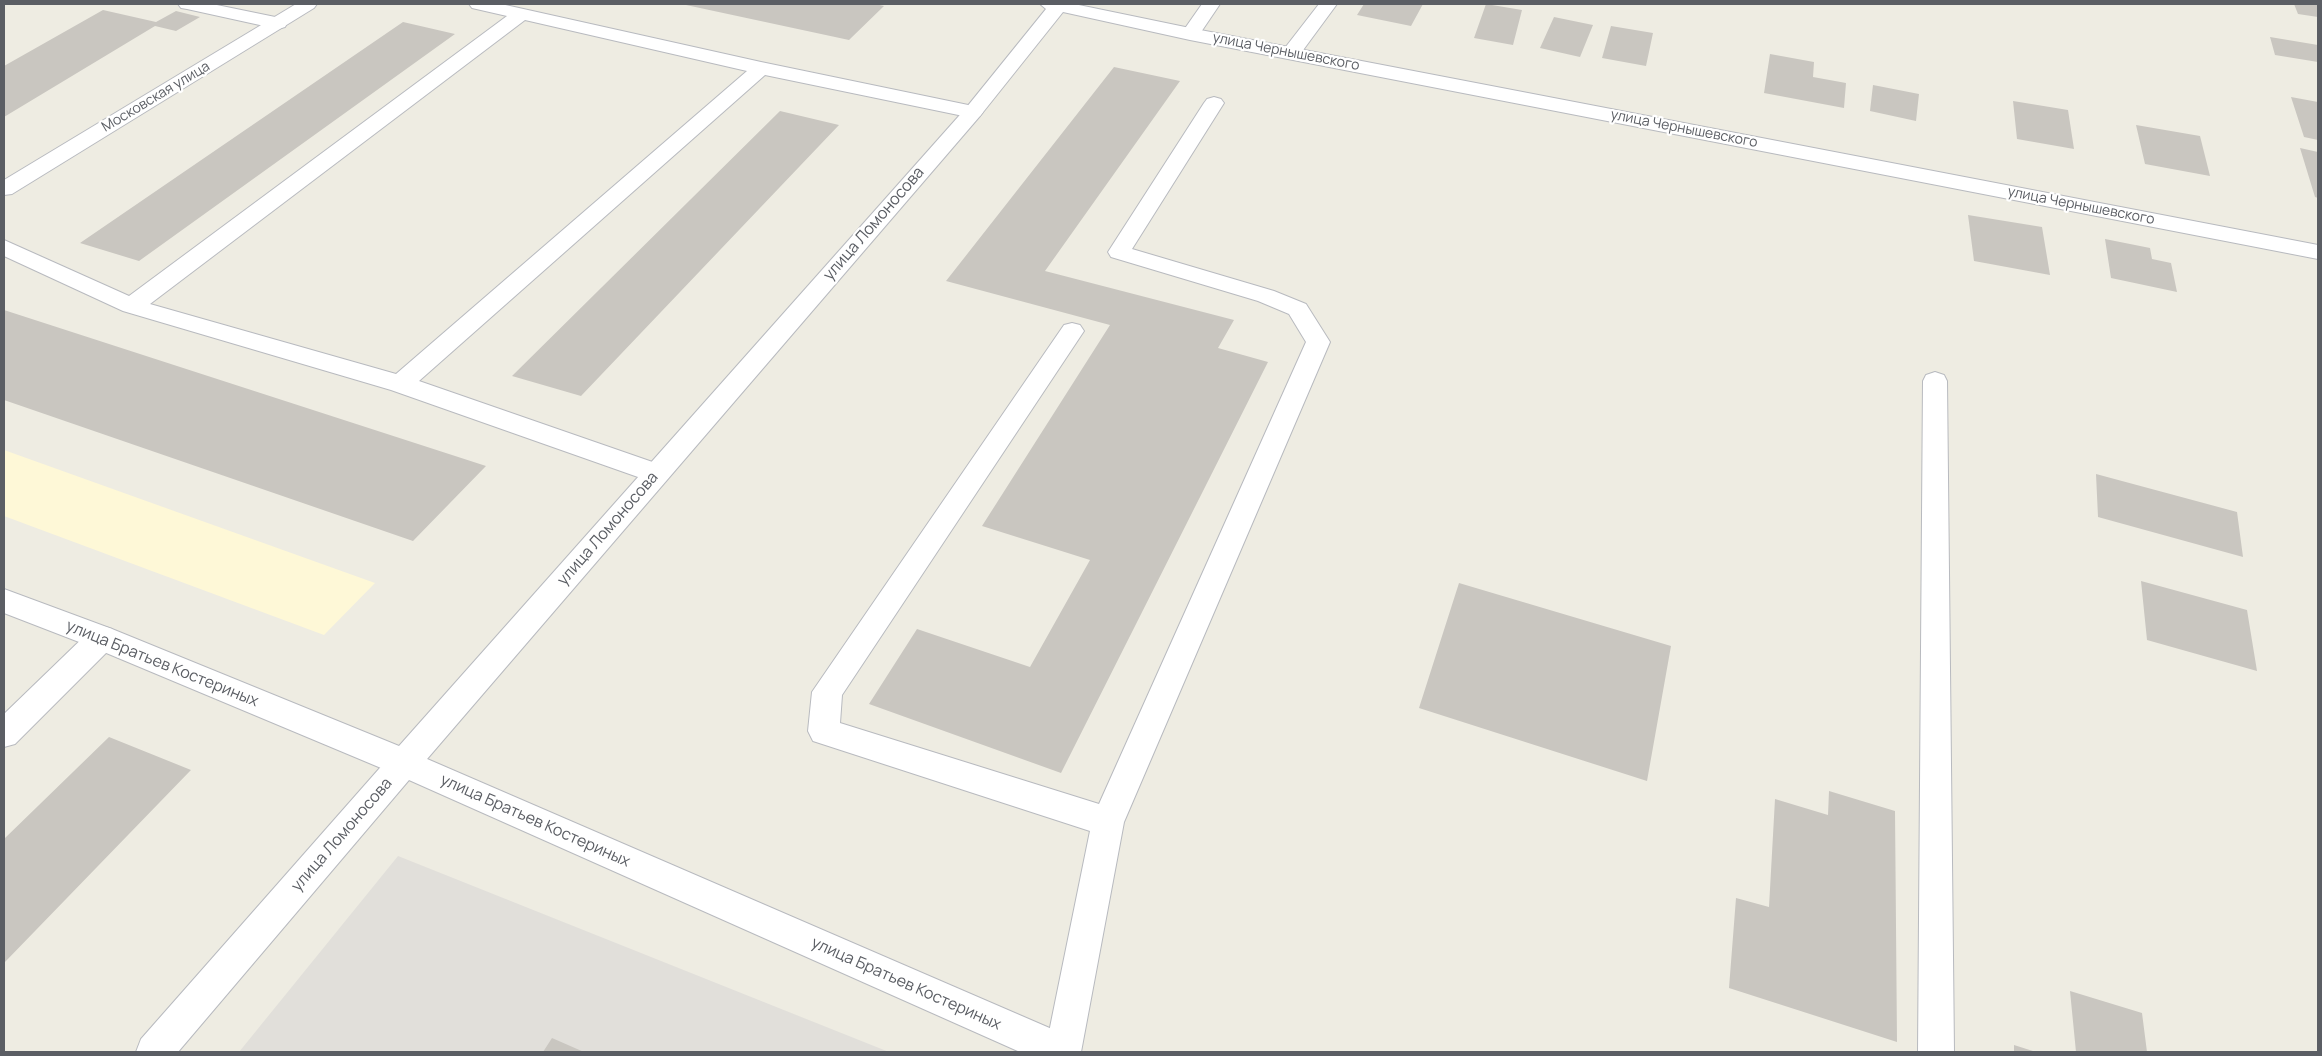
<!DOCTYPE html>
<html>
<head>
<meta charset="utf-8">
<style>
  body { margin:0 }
  #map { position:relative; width:2322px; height:1056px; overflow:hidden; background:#eeece2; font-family:Manrope,sans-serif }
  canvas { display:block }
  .frame { position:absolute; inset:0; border:5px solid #5b5e64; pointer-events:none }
</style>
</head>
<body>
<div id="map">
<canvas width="2322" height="1056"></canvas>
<div class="frame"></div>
</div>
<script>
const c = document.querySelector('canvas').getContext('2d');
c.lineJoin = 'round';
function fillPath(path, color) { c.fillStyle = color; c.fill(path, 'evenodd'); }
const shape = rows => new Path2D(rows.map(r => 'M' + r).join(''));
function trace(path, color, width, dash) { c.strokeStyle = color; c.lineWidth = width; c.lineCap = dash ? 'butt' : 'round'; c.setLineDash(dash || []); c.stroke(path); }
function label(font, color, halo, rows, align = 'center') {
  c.font = font + ' Manrope,sans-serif'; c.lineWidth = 4.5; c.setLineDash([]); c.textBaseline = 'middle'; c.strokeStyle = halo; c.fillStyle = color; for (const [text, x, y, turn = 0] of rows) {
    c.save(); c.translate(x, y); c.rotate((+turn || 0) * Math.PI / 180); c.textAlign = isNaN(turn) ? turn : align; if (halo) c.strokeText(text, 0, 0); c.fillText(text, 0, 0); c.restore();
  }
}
fillPath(shape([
  [4,450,375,583,324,635,4,516]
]), '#fef8d7');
fillPath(shape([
  [398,856,889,1052,239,1052]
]), '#e1dfda');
fillPath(shape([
  [875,4,884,6,849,40,686,5],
  [1364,4,1423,4,1411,26,1357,15],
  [1486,4,1522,10,1513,45,1474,38],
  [2294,4,2318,4,2318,17,2298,14],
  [103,10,156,22,176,11,200,17,176,31,155,26,4,117,4,66],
  [1554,17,1593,25,1580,57,1540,48],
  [403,22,455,34,139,261,80,243],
  [1611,26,1653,33,1646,66,1602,58],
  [2270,37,2318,45,2318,62,2275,55],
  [1770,54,1814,62,1813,77,1846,83,1844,108,1764,93],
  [1114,67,1180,81,1045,271,1234,320,1218,348,1268,362,1061,773,869,704,917,629,1030,667,1090,560,982,526,1110,325,946,281],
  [1873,85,1919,94,1916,121,1870,111],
  [2291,97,2318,102,2318,140,2304,137],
  [2013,101,2068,110,2074,149,2017,139],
  [780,111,839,125,581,396,512,376],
  [2136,125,2200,136,2210,176,2145,164],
  [2300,148,2318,152,2318,198,2315,197],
  [1968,215,2042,227,2050,275,1974,261],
  [2105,239,2150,248,2152,259,2171,263,2177,292,2111,278],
  [4,310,486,466,413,541,4,400],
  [2096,474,2237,512,2243,557,2098,517],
  [2141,581,2247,610,2257,671,2147,640],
  [1459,583,1671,646,1647,781,1419,708],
  [109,737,191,770,4,963,4,839],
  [1829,791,1895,811,1897,1042,1729,988,1736,898,1769,907,1775,799,1828,815],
  [2070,991,2142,1013,2147,1052,2076,1052],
  [552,1038,584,1052,543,1052],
  [2014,1045,2036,1052,2014,1052]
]), '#c9c6c0');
const service = shape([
  [178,4,212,4,285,19,287,23,285,27,278,29,187,9,181,8,178,4],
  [469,4,501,4,761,62,973,106,980,108,983,112,980,116,973,118,765,75,419,381,664,466,668,473,664,480,655,483,391,390,123,311,4,256,4,240,129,296,507,16,472,8,469,4],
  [525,20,747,71,396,374,150,304,525,20],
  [1202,4,1220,4,1197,38,1183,38,1181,34,1202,4],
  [1319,4,1337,4,1298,57,1284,57,1281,53,1319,4],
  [1214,97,1221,99,1224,103,1132,249,1274,291,1306,304,1330,342,1124,822,1081,1052,1045,1052,1090,831,813,741,808,731,812,692,1064,325,1072,323,1080,325,1084,331,1080,337,842,695,840,723,1099,804,1306,342,1289,314,1258,301,1111,257,1108,252,1204,103,1207,99,1214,97],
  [1935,372,1944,375,1947,381,1954,1052,1918,1052,1923,381,1926,375,1935,372],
  [102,626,112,629,117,638,112,647,15,744,4,747,4,714,92,629,102,626]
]);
const minor = shape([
  [296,4,317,4,314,8,12,194,4,195,4,180,296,4],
  [1040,4,1074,4,1190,28,2318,245,2318,259,1190,40,1063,12,980,116,415,773,404,777,393,773,92,647,4,613,4,589,112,629,399,746,966,108,1046,9,1040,4]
]);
const tertiary = shape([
  [404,749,1075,1039,1080,1052,1020,1052,409,780,178,1052,136,1052,141,1039,393,753,404,749]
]);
trace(service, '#b8babf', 2);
trace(minor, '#b8babf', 2);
trace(tertiary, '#b8babf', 2);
fillPath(service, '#fff');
fillPath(minor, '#fff');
fillPath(tertiary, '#fff');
label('14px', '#5b5e64', '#fff', [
  ["улица Чернышевского",1286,52,11],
  ["Московская улица",156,97,-31],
  ["улица Чернышевского",1684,129,11],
  ["улица Чернышевского",2081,206,11]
]);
label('16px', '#5b5e64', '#fff', [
  ["улица Ломоносова",874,224,-49],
  ["улица Ломоносова",608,529,-49],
  ["улица Братьев Костериных",162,664,22],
  ["улица Братьев Костериных",535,821,24],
  ["улица Ломоносова",342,835,-49],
  ["улица Братьев Костериных",906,984,24]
]);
</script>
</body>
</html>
